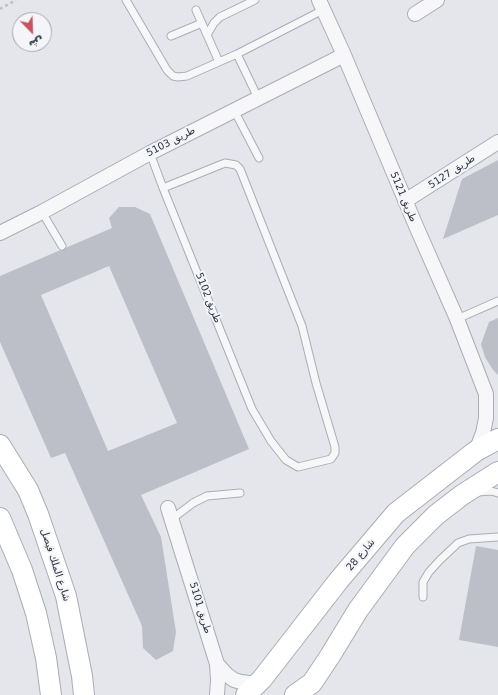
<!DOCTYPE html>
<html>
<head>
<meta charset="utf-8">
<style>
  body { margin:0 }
  #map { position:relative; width:498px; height:695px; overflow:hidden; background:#e4e6eb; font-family:"DejaVu Sans",Cairo,sans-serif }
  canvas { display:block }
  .north { position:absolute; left:12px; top:12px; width:40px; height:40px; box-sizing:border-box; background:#f4f5f8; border:1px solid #a4a7af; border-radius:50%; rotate:157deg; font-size:11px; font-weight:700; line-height:16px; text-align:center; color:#2d3342 }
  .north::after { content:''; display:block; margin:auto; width:14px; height:18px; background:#c4555f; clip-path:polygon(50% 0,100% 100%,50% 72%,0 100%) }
</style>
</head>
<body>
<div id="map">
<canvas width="498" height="695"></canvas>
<div class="north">ش</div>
</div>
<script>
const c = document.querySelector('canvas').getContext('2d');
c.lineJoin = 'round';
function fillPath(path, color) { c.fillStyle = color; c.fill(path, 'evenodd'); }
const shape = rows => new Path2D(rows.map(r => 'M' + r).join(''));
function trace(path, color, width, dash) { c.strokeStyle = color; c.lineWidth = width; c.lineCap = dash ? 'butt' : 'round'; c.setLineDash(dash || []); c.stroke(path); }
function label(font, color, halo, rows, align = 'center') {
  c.font = font + ' "DejaVu Sans",Cairo,sans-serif'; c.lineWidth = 4; c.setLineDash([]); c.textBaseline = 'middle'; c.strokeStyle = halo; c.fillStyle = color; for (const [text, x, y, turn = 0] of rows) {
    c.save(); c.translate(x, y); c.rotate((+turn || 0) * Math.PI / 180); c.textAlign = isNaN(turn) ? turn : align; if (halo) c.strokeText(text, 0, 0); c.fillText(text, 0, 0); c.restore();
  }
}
fillPath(shape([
  [498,160,498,215,443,239,462,179],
  [119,207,135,207,150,214,249,449,141,495,161,537,176,632,173,651,156,660,143,648,142,626,65,453,51,458,0,342,0,276,112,228,109,218],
  [109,266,177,423,108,451,41,295],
  [498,318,498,375,493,370,485,357,481,344,489,322],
  [476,546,498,550,498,647,459,640]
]), '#bcbfc7');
const lane = shape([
  [126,0,167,70,173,76,178,77,187,76,237,54,323,10],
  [196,10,219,62],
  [207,35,214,23,220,17,255,0],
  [171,36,202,23],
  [237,54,258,98],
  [234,110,259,158],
  [150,153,163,188,252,409,271,441,286,460,298,467,331,459,335,453,335,447,316,383,302,326,240,169,236,165,225,163,163,188],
  [42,212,62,246],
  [457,319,498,301],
  [478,492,491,491,498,493],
  [172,519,193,503,207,496,240,493],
  [423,597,423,582,429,572,440,560,458,543,469,539,498,537]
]);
const street = shape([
  [319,0,344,55,416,226,457,319,486,394,486,418,483,433,476,451],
  [415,14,437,0],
  [405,201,498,142],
  [0,233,42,212,150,153,344,55],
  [168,508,217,664,227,675,234,680,241,682,257,684],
  [217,664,218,680,217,695]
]);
const secondary = shape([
  [0,445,28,490,38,514,66,596,82,676,84,695],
  [0,518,22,570,36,613,46,658,51,695],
  [246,695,262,679,339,580,396,513,476,451,498,439],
  [295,695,312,683,330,656,358,610,405,546,436,515,462,495,498,472]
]);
trace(lane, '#a9adb5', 9);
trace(street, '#a9adb5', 16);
trace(secondary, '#a9adb5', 22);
trace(shape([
  [0,9,16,0]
]), '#bec0c6', 2.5, [3, 3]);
trace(lane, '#f7f7f9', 7);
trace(street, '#f7f7f9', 14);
trace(secondary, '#fff', 20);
label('10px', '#2d3342', '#f4f5f8', [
  ["طريق 5103",171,142,-27],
  ["طريق 5127",452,172,-33],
  ["طريق 5121",403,197,67],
  ["طريق 5102",208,298,68],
  ["شارع 28",361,555,-50],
  ["شارع الملك فيصل",55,565,72],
  ["طريق 5101",200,608,73]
]);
</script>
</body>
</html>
